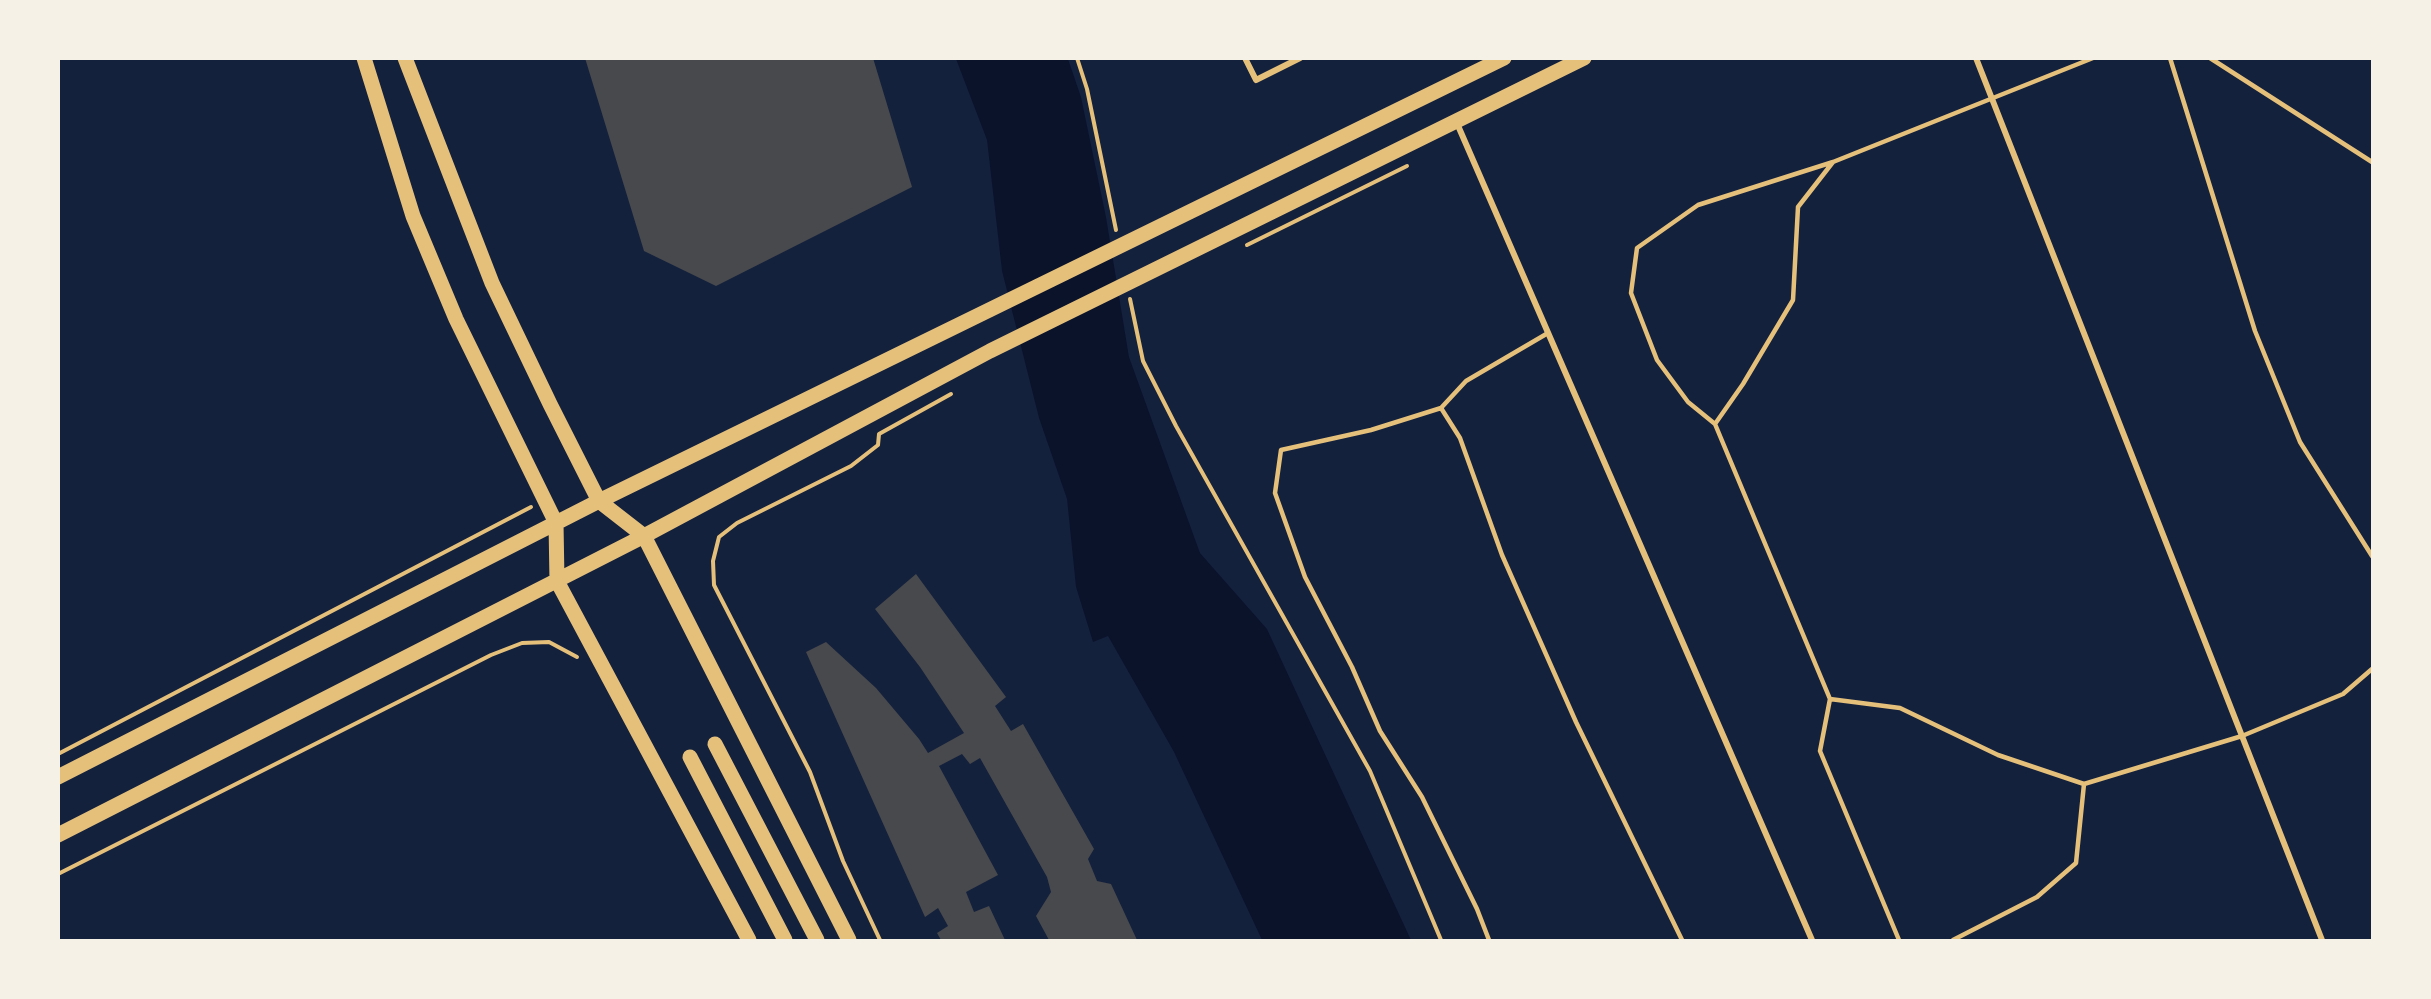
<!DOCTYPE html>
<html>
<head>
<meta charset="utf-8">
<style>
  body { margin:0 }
  #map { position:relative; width:2431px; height:999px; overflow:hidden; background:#14213d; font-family:"Asap Condensed",sans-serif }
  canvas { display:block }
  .frame { position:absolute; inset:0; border:60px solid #f6f1e7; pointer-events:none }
</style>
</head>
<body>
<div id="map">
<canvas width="2431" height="999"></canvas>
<div class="frame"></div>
</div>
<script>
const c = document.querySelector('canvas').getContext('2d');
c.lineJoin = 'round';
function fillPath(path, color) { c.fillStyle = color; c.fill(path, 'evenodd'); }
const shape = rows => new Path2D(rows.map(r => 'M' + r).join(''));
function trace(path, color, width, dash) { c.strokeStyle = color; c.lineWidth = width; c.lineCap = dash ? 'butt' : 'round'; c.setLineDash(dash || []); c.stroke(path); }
fillPath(shape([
  [956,59,1068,59,1081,97,1106,217,1129,357,1200,553,1267,629,1411,940,1262,940,1174,752,1108,636,1093,642,1076,587,1067,499,1039,418,1002,271,987,140]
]), '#0b132b');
fillPath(shape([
  [585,58,873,58,912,187,716,286,644,251],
  [916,574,1006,697,995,706,1011,731,1023,724,1094,849,1088,859,1097,881,1111,884,1137,940,1049,940,1036,916,1051,892,1047,877,980,758,970,764,962,754,939,766,998,875,966,892,974,912,989,906,1005,940,941,940,937,933,948,926,938,908,925,917,806,652,826,642,876,688,919,739,928,753,964,733,920,667,875,609]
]), '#48494c');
trace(shape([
  [1077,58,1087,89,1116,230],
  [1247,245,1407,166],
  [1130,299,1143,361,1176,426,1370,771,1441,940],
  [58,754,531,507],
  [58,874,491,655,522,643,549,642,577,657],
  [880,940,843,861,810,772,714,585,713,561,719,537,737,523,851,466,878,445,879,434,951,394]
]), '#e5c07b', 4);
trace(shape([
  [2170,58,2255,331,2300,442,2372,556],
  [2210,58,2372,162],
  [1441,408,1460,438,1502,555,1576,722,1682,940],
  [1715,424,1688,402,1657,360,1631,293,1637,248,1698,205,1833,162],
  [1830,699,1820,751,1899,940],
  [2084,784,1998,755,1900,708,1830,699,1715,424,1743,384,1793,300,1798,207,1833,162,2093,58],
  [1489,940,1477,909,1422,797,1380,731,1352,667,1305,577,1275,493,1281,450,1371,430,1441,408,1466,381,1548,333],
  [1953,940,2037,897,2076,863,2084,784,2242,736,2343,694,2372,669]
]), '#e5c07b', 4.5);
trace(shape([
  [1245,58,1256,80,1300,58],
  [1976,58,2322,940],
  [1456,121,1812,940]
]), '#e5c07b', 6);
trace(shape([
  [364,58,413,216,456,319,556,523,557,581,749,940],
  [405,58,492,283,550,404,599,501,644,536,849,940],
  [715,744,817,940],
  [690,757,785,940],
  [58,777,599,501,1504,58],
  [58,835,644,536,990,351,1584,58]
]), '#e5c07b', 15);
</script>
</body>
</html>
